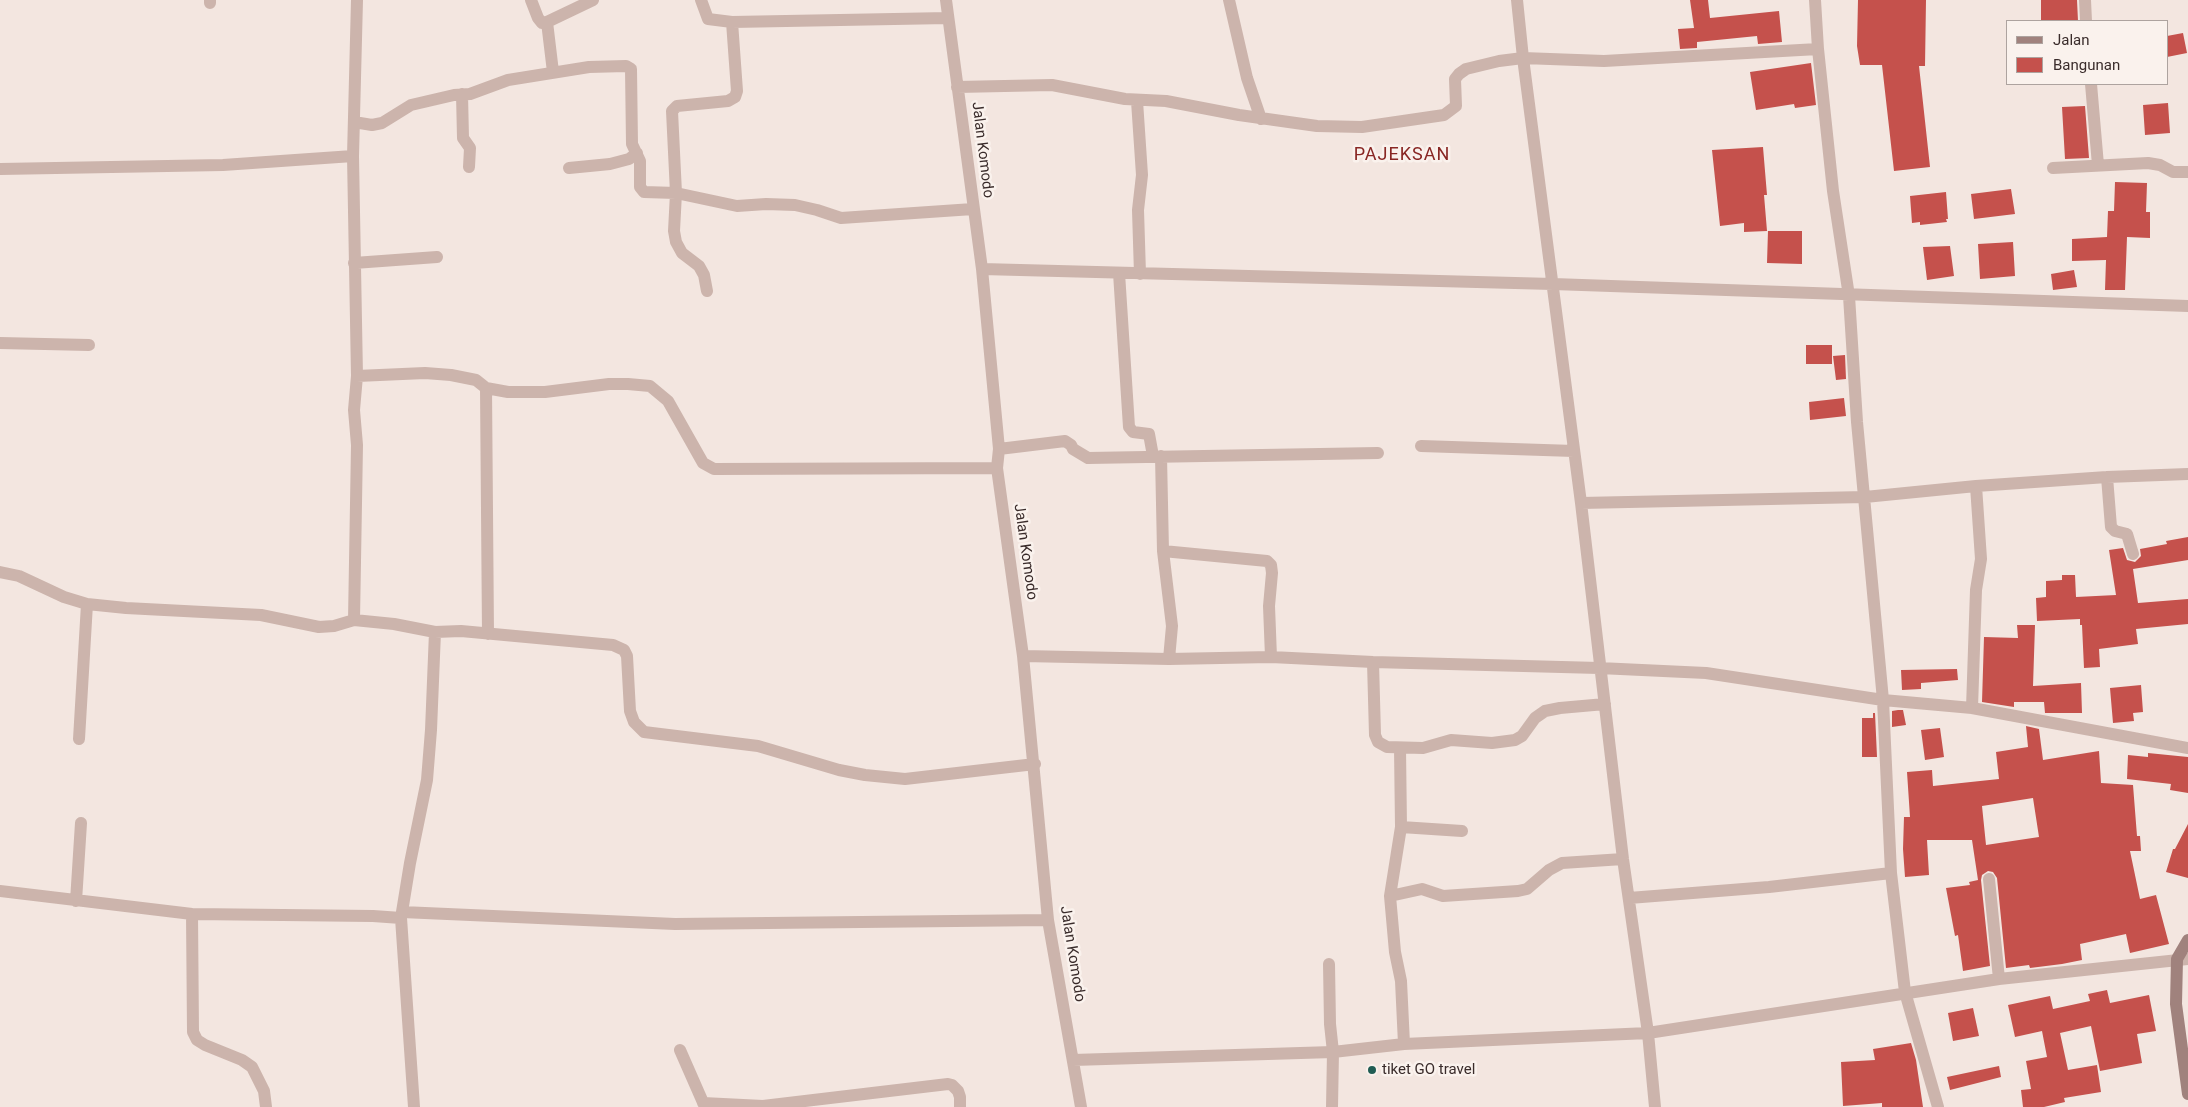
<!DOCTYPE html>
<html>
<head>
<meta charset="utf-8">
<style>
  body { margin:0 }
  #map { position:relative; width:2188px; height:1107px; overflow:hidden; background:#f3e6e0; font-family:Roboto,sans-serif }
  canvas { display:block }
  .legend { position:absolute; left:2006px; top:20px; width:162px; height:65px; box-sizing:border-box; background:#faf2ed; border:1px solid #ada39f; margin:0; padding:6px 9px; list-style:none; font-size:15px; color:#3a2c2b }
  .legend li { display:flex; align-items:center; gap:10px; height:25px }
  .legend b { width:25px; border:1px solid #ada39f }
</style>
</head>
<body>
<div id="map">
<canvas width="2188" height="1107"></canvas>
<ul class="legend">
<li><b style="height:6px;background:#a0827d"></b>Jalan</li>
<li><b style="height:14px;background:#c5514c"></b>Bangunan</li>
</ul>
</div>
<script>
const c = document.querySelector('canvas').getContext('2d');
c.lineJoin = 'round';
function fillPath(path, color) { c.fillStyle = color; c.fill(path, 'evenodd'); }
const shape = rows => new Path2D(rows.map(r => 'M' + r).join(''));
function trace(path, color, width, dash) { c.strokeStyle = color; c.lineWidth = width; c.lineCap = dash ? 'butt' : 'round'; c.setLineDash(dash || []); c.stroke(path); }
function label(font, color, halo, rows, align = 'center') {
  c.font = font + ' Roboto,sans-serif'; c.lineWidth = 5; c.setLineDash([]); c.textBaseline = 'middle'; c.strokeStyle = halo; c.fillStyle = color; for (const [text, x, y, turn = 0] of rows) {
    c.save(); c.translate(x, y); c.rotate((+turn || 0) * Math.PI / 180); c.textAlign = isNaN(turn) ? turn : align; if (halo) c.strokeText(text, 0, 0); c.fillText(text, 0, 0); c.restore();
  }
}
fillPath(shape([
  [1690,0,1708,0,1710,18,1779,11,1782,42,1758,44,1757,36,1697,42,1697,48,1680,49,1678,29,1694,28],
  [1858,0,1926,0,1925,66,1919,66,1930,167,1894,171,1882,65,1860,65,1857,46],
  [2041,0,2077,0,2078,21,2041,21],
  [2183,33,2187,53,2167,57,2167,36],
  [1811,63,1816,105,1795,108,1794,104,1756,110,1750,72],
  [2168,103,2170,133,2145,135,2143,105],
  [2085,106,2089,158,2065,159,2062,107],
  [1763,147,1767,195,1764,195,1767,231,1744,232,1744,223,1720,226,1712,150],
  [2115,182,2147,183,2146,212,2150,212,2150,238,2127,237,2125,290,2105,290,2106,260,2072,261,2072,239,2107,237,2108,211,2114,211],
  [2011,189,2015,214,1974,219,1971,194],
  [1946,192,1948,219,1946,219,1947,222,1920,225,1920,222,1912,223,1910,196],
  [1768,231,1802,231,1802,264,1767,263],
  [2013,242,2015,276,1980,279,1978,244],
  [1950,246,1954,276,1927,280,1923,247],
  [2074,270,2077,287,2053,290,2051,274],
  [1806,345,1832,345,1832,364,1806,364],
  [1845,355,1846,379,1836,380,1833,356],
  [1844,398,1846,416,1810,420,1809,402],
  [2188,537,2188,560,2133,569,2138,603,2188,599,2188,624,2136,629,2138,644,2099,649,2100,667,2084,668,2082,625,2080,625,2080,619,2037,621,2036,598,2046,597,2046,581,2062,580,2062,575,2075,575,2076,597,2116,595,2109,550,2123,548,2127,560,2135,562,2141,556,2140,549,2167,544,2166,541],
  [2017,625,2035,625,2033,686,2081,683,2082,713,2045,713,2044,702,2014,702,2014,707,1982,702,1984,637,2018,638],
  [1957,669,1958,680,1921,683,1921,689,1902,690,1901,670],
  [2141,685,2143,712,2133,713,2134,721,2113,723,2110,688],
  [1898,710,1903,710,1906,725,1892,727,1892,711],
  [1873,713,1875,713,1877,757,1862,757,1862,718,1873,718],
  [2026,726,2039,729,2043,760,2099,751,2101,783,2133,785,2137,836,2140,836,2141,851,2130,851,2140,899,2156,895,2169,944,2130,953,2126,934,2080,944,2082,960,2062,964,2030,968,2029,965,2006,968,1997,878,1993,872,1988,871,1982,875,1981,880,1990,966,1963,971,1958,935,1955,936,1946,888,1970,885,1969,882,1978,880,1972,840,1927,840,1929,875,1905,877,1903,849,1904,817,1910,817,1907,772,1932,770,1933,786,1999,779,1996,752,2028,747],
  [2033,798,2039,837,1986,845,1982,806],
  [1940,728,1944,757,1925,760,1921,730],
  [2148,753,2188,757,2188,793,2170,790,2171,784,2127,779,2128,755,2148,757],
  [2188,824,2188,878,2166,872,2173,849,2175,849],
  [2107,990,2110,1003,2149,995,2156,1031,2137,1034,2142,1063,2100,1071,2091,1026,2060,1033,2068,1070,2097,1065,2101,1092,2064,1098,2065,1102,2044,1107,2023,1107,2021,1090,2031,1089,2026,1061,2047,1057,2042,1031,2015,1037,2008,1005,2050,996,2053,1009,2090,1001,2088,994],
  [1973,1008,1979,1036,1953,1041,1948,1013],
  [1911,1043,1916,1060,1923,1107,1882,1107,1882,1103,1843,1106,1841,1062,1875,1060,1873,1049],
  [1999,1066,2001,1077,1950,1090,1947,1077]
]), '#c5514c');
trace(shape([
  [531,0,538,18,542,23,547,22,593,0],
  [701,0,708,19,732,22,948,18],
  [946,0,982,269,999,449,997,468,1023,656,1048,920,1081,1107],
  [1229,0,1247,78,1261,119],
  [1517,0,1523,58,1581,503,1623,859,1648,1033,1655,1107],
  [1815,0,1818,49,1833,191,1849,296,1857,422,1883,700,1891,873,1905,992,1938,1107],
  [2085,0,2086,21],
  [210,3,210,0],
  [547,22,553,72],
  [2091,84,2098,165],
  [957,87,1052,85,1125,99,1166,101,1239,115,1317,126,1362,127,1444,115,1456,106,1455,79,1459,74,1466,69,1499,61,1523,58,1604,61,1818,49],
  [462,94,463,138,470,148,469,167],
  [1137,101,1142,175,1138,210,1140,274],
  [354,122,372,125,382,123,411,105,454,95,470,94,508,80,589,67,626,66,631,69,632,144,640,161,640,187,644,192,676,193,737,206,766,204,795,205,817,210,841,218,973,209],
  [569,168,610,164,629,159,637,153],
  [2053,168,2148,163,2160,165,2173,172,2188,172],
  [0,169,223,165,353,156],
  [354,263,437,257],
  [982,269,1553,284,2188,306],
  [1119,273,1129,427,1133,432,1149,434,1153,456],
  [707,291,704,275,699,266,682,253,676,242,674,231,676,193,672,111,677,106,728,101,735,97,737,91,732,22],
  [0,343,89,345],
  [357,376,425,373,451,375,476,380,486,388,508,392,545,392,609,384,628,384,650,386,668,401,703,463,714,469,997,468],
  [486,388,488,634],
  [1421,446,1574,451],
  [999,449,1065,441,1071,445,1073,449,1088,458,1378,453],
  [1161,456,1163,551],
  [2107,477,2111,527,2115,531,2127,534,2133,554],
  [1581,503,1865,497,1976,486,2107,477,2188,474],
  [0,572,19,576,64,597,87,604,126,608,261,615,319,627,334,626,354,620,394,624,435,632,461,631,613,645,624,650,627,656,630,711,634,722,644,732,758,746,839,770,865,775,905,779,1035,764],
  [354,620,357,445,354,410,357,376,353,156,357,0],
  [1023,656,1169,659,1271,657,1373,662,1599,668,1706,673,1883,700,1972,708,2188,748],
  [1169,659,1172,626,1163,551,1267,561,1271,565,1272,573,1269,606,1271,657],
  [1373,662,1375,735,1378,742,1387,747,1423,748,1451,740,1492,743,1515,740,1522,736,1535,718,1545,711,1560,708,1605,704],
  [1972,708,1976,590,1981,559,1976,486],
  [79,739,87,604],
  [1400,748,1401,827,1390,896,1395,952,1401,981,1404,1044],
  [1401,827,1462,831],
  [1989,879,1999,979],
  [0,891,192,914,373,916,401,918],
  [1390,896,1422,889,1443,896,1518,891,1527,889,1549,870,1562,863,1623,859],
  [1629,898,1769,887,1891,873],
  [76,901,81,823],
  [402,912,675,924,1048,920],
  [192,914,193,1032,197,1040,205,1045,242,1060,252,1067,264,1091,266,1107],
  [1329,964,1330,1024,1333,1052,1332,1107],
  [680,1050,705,1107],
  [1073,1060,1333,1052,1404,1044,1648,1033,1999,979,2188,959],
  [703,1103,763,1106,948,1084,952,1085,958,1091,960,1097,960,1107],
  [414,1107,401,918,410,863,427,780,431,730,435,632]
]), '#ccb4ac', 12);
trace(shape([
  [2188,940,2177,959,2176,1004,2188,1094]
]), '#a0827d', 12);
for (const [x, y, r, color] of [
  [1372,1070,5,"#205c53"]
]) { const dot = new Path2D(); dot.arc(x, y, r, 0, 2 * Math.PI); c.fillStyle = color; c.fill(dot); trace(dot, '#faf2ed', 2); }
label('15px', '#3a2c2b', '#faf2ed', [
  ["Jalan Komodo",982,150,83],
  ["Jalan Komodo",1025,552,82],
  ["Jalan Komodo",1072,954,81]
]);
label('15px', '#3a2c2b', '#faf2ed', [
  ["tiket GO travel",1382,1070]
], 'left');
c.letterSpacing = '1px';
label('18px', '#892724', '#faf2ed', [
  ["PAJEKSAN",1402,155]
]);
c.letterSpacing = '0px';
</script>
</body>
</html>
